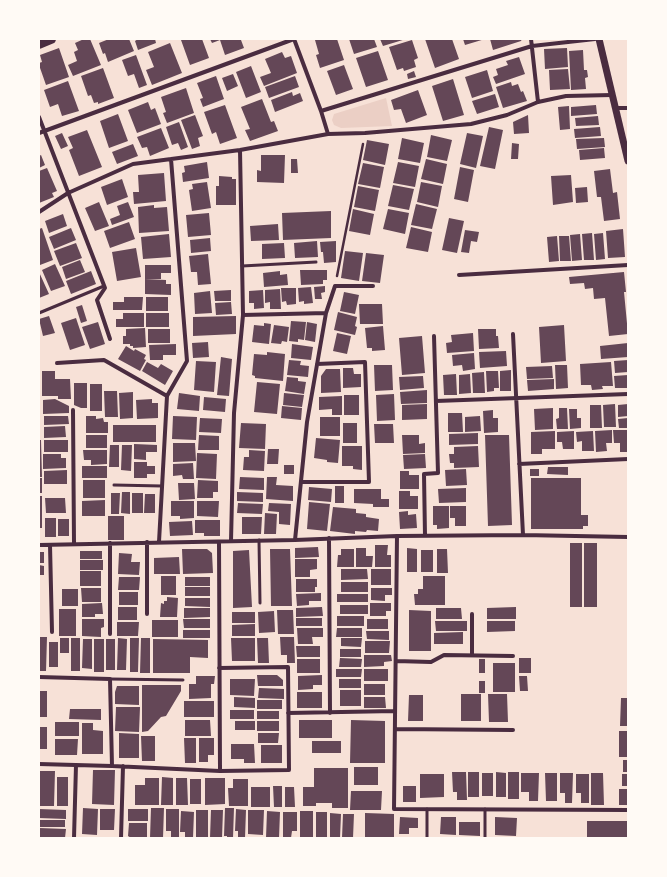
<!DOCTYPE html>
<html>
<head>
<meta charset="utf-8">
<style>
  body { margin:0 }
  #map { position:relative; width:667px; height:877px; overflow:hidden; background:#f7e1d7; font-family:"Alegreya Sans",sans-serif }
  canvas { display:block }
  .frame { position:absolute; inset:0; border:40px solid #fffaf5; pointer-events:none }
</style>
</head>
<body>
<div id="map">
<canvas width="667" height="877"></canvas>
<div class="frame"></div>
</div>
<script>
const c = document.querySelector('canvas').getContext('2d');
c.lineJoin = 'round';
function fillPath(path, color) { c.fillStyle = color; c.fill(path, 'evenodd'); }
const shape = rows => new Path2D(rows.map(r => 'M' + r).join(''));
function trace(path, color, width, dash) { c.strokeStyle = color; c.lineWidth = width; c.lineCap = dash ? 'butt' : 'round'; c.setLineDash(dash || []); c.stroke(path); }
fillPath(shape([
  [386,98,392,126,341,128,334,125,332,120,334,114]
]), '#ebcfc5');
fillPath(shape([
  [84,39,90,39,101,65,73,76,68,65,77,61,74,52,78,50,75,43],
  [109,39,129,39,134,51,108,62,105,53,103,54,99,43],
  [138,39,155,39,156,43,138,50,135,41],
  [182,39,202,39,209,58,190,65,181,40],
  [210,39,245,39,241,40,244,48,225,55,220,40,212,43],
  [318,39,337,39,344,60,320,68,316,55,319,54,315,40],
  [349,39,374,39,377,47,354,54],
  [380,39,406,39,383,46],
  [425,39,452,39,459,59,435,68],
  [463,39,485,39,465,45],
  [490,39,522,39,521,41,493,50],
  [412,40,418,58,414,60,416,67,404,71,403,68,397,70,389,47],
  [170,43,182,73,152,85,146,70,154,67,148,52],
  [59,48,69,77,46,85,39,65,39,63,42,62,40,55],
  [567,48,568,67,545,69,544,49],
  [583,50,584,70,587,70,588,77,585,78,586,89,571,90,569,51],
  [378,51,388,80,366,87,356,58],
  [282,52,285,58,291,56,297,73,264,86,260,77,271,73,265,59],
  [136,55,147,85,139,88,134,74,128,76,122,60],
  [519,57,525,74,496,84,493,77,498,75,496,69,508,65,506,61],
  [344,65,353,89,336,95,327,71],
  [251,66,261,92,246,98,236,72],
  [103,68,114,98,98,104,98,102,94,103,91,95,88,96,81,76],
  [568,69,570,89,550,90,549,70],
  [487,70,493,91,472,98,465,77],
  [414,71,416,77,408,79,407,74],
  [233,74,238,86,227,91,222,78],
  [216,76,224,99,203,107,200,99,203,98,197,83],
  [295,76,299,87,269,98,265,87],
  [453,79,464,115,443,121,432,86],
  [68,81,79,111,62,116,58,104,50,107,44,90],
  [511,82,512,86,518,84,521,92,523,91,527,101,503,108,496,87],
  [186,88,194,113,167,123,163,113,166,112,161,97],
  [418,90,427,115,406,123,401,109,394,110,391,100],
  [292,92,293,96,300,93,303,101,275,112,271,100],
  [495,94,499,107,477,114,472,101],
  [262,99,271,122,274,121,278,131,250,141,245,130,250,129,241,107],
  [148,102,151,110,155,108,161,124,137,133,128,110],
  [225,105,237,138,220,144,216,132,212,134,204,112],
  [596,105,597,114,571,116,571,107],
  [569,106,570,129,560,130,558,107],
  [118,114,128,141,109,148,100,121],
  [195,115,203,136,198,138,200,146,192,149,181,120],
  [528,115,529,133,514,134,513,122],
  [598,116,599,125,576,126,575,118],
  [179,122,188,147,181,150,178,143,172,145,166,127],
  [489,127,503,130,495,169,480,166],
  [600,127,601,136,575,138,574,129],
  [161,128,169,148,150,156,147,147,142,148,137,137],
  [87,130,102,167,79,176,69,150,73,148,68,137],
  [62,133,68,146,61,149,55,136],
  [467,133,483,136,476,168,460,164],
  [431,135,452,140,447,161,427,157],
  [402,138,424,143,420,163,398,159],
  [604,138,605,147,577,149,576,139],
  [367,140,389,144,385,165,363,160],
  [512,143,519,144,518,159,511,159],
  [133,144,138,156,117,164,112,152],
  [604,148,605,158,580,160,579,150],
  [41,155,45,165,39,168,39,156],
  [261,155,285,155,284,183,257,182,257,170,261,171],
  [291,159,297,159,298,173,291,173],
  [426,159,447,164,443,184,421,179],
  [207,162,209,178,183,182,182,173,185,172,184,166],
  [398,162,419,166,415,187,393,183],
  [363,163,384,167,380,188,358,184],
  [460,167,474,170,468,202,454,199],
  [47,168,57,191,52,193,54,197,39,203,39,171],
  [610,169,613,193,617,192,620,219,604,221,601,197,597,197,594,171],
  [164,173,166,201,134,204,133,192,139,192,138,175],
  [571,175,573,202,553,205,551,176],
  [219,176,232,177,232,179,236,179,236,205,216,205,216,186,219,186],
  [122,179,128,197,107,205,101,187],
  [207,182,211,208,192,211,189,190,193,189,192,184],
  [421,182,442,186,438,207,417,202],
  [393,185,414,189,409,210,388,206],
  [358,186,379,190,375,211,354,207],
  [587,187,588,202,576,203,575,188],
  [99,202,109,226,95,231,85,208],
  [128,202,134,217,112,225,110,219,120,215,117,206],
  [416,204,437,209,432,229,411,225],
  [154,205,154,208,167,207,169,231,139,233,138,207],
  [353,209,374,214,370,235,349,231],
  [388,209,409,213,405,234,383,229],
  [331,211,331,238,283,240,282,213],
  [209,213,211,235,188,237,186,215],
  [63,214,67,226,49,233,45,221],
  [449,218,464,221,457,253,442,250],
  [129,222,135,239,110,248,104,231],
  [278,224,279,240,251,241,250,226],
  [411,227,432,232,428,252,406,248],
  [42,228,53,260,40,265,39,229],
  [71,228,76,240,54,249,49,237],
  [623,229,625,257,608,258,606,231],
  [465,230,479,232,477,242,471,241,469,253,461,252],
  [592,233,594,260,584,260,582,234],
  [603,233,605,259,596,260,594,234],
  [169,234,171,257,143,259,141,237],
  [580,234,582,260,572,261,570,235],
  [557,236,559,261,549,262,547,237],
  [559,236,569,236,571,261,560,261],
  [210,238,211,251,191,253,190,240],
  [317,241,318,257,295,258,294,243],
  [336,241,336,262,324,263,323,252,321,252,320,242],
  [76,243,82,258,60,266,54,251],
  [284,243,285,258,262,259,262,244],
  [136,248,141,277,117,281,112,252],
  [345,251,363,253,359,281,341,278],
  [366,253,384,255,380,283,362,281],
  [208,254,211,284,198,285,197,272,191,272,189,256],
  [80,260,85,272,66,279,62,267],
  [55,264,65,286,51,291,42,270],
  [145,265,171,265,171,273,161,273,161,279,145,279],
  [300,270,327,270,327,280,323,280,323,284,301,285],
  [91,271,96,284,71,294,66,281],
  [280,271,280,275,287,274,288,285,264,287,263,273],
  [39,272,49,294,39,298],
  [624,272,626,292,624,292,628,334,609,336,605,298,594,299,593,288,585,289,584,283,570,284,569,277],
  [145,279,166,280,166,284,171,284,171,295,145,294],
  [325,286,325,292,321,293,322,299,315,299,314,287],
  [311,287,313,303,304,304,304,301,299,302,298,288],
  [281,288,296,288,296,304,287,305,286,301,282,302],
  [280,289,281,309,270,309,270,302,265,303,265,290],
  [231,290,231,301,215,301,214,291],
  [263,290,264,308,254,309,254,303,249,303,249,291],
  [210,291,212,313,195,314,194,293],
  [344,292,359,295,355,314,340,311],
  [124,297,143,297,142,310,113,310,113,302,124,302],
  [146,297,168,297,168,311,146,311],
  [231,302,232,314,216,315,215,303],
  [359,304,382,304,383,324,360,324],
  [82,305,87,321,81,323,76,307],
  [338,312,357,317,355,326,357,327,355,335,334,330],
  [123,313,144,313,144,327,116,327,116,319,123,319],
  [146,313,169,313,169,327,146,327],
  [49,316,55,333,43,336,39,319],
  [236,316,236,334,193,336,193,317],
  [76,318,85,345,70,350,61,323],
  [291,321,306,322,304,340,298,339,298,342,289,341],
  [98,322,105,344,90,349,82,327],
  [307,322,317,324,315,342,305,340],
  [264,323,271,324,269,344,252,342,254,325,264,326],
  [274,325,289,327,287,342,282,341,281,344,271,343],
  [564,325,566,361,541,363,539,327],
  [383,326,385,350,372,351,372,348,367,348,365,328],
  [145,328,146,347,133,348,133,346,130,346,130,344,123,344,123,336,126,336,126,329],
  [148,329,170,329,170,343,148,343],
  [478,329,496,329,496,336,498,336,499,348,479,349],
  [337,333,351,336,347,354,333,351],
  [473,333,474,351,447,353,446,343,452,342,451,335],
  [422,336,425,373,402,375,399,338],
  [208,342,209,357,193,358,192,343],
  [628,343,628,357,601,359,600,346],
  [176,344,176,355,163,355,163,360,150,360,149,345],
  [292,344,313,347,311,360,291,358],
  [126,346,134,351,135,349,146,355,144,359,146,360,140,371,118,359],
  [506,351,507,366,480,368,479,352],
  [267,352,285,354,283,381,255,378,255,376,252,375,254,354,267,355],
  [474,353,475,369,463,371,462,365,453,366,452,355],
  [221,357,232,359,229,396,217,395],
  [289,360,301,361,300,365,309,366,308,377,287,375],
  [628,360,628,372,615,373,614,361],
  [196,361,216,362,214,392,194,390],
  [147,362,158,368,161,364,173,371,165,385,142,371],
  [611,362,613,386,602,386,603,389,592,390,591,385,581,385,580,364],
  [374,365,392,365,393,390,375,391],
  [555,365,567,365,568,388,556,389],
  [552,366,553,378,527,379,526,367],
  [343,368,353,368,354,374,361,374,361,387,343,388],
  [326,369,340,369,341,392,321,393,321,376],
  [511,370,511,391,500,391,500,371],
  [42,371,55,371,55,379,70,379,71,399,58,399,58,396,42,396],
  [486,371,498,371,499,388,494,388,494,391,487,392],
  [484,372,485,393,473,393,472,373],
  [456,374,457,395,444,395,443,375],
  [470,374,471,393,459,394,459,375],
  [628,375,628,388,615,388,614,376],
  [423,376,424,388,400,390,399,377],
  [287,377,298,378,298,381,306,382,304,394,285,391],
  [554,379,554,389,528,391,527,380],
  [257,382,280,384,277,414,254,412],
  [74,383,87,383,87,408,81,408,74,405],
  [90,384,102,384,102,411,90,411],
  [427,390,427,403,401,404,400,392],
  [104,391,117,391,118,417,105,417],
  [133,392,133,418,120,419,119,393],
  [179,393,200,396,199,411,177,409],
  [284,393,304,395,302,407,283,405],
  [394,394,395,420,377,421,376,395],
  [344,395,359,395,359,415,344,415],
  [342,396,342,415,332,415,332,409,319,410,319,397],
  [204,397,226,399,225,412,203,410],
  [55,399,69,406,69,413,43,414,43,400],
  [152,399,152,403,158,403,158,418,137,419,136,400],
  [427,404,427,419,402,420,402,405],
  [615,404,616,427,604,427,603,405],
  [628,404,628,416,618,417,618,405],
  [590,405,601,405,602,428,590,428],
  [282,406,302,408,301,420,281,418],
  [553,408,553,429,535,430,534,409],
  [559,408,567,408,568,429,557,429,556,419,559,418],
  [569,409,577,409,577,418,581,418,581,428,570,429],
  [493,410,493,418,498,418,498,432,484,433,483,411],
  [448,413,462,413,463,432,448,432],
  [44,416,68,416,69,424,44,425],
  [86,416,96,416,96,419,103,418,104,422,108,422,108,433,86,433],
  [173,416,197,417,196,440,172,439],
  [480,416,481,431,465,432,465,417],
  [320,417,340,417,340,436,320,436],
  [200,418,222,419,221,433,199,432],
  [628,418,628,428,619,428,618,419],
  [241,423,266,424,265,449,239,448],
  [343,423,357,423,357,443,343,443],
  [374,424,393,424,394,443,375,443],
  [113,425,156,425,156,442,113,442],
  [65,426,66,437,44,438,44,427],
  [612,430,612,443,606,443,607,451,596,452,595,431],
  [613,430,628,430,628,452,620,452,620,443,614,443],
  [555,431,555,449,542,449,542,454,531,454,531,432],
  [574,431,574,449,563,449,562,442,557,442,557,432],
  [593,431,594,451,582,451,582,441,577,442,576,432],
  [478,433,478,444,449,445,449,434],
  [86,435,107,435,107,448,86,448],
  [199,435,219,436,219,450,198,450],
  [402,435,419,435,419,444,425,443,425,453,403,454],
  [485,435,509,435,512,525,488,526],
  [316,438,340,440,338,463,327,462,327,460,314,458],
  [39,440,41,440,42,477,39,477],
  [44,440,68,440,68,452,44,452],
  [173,443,195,443,196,461,173,462],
  [134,444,157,445,157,452,146,452,146,460,134,459],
  [110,445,119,445,119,467,109,467],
  [122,445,132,445,131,471,121,470],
  [342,446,362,446,362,470,353,469,353,466,342,466],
  [478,446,479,467,454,468,454,463,450,463,449,454,454,454,454,447],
  [268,449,279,449,278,464,267,464],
  [83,450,107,450,107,464,91,465,91,460,84,460],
  [249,450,265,451,264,471,243,470,244,457,249,457],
  [197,453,217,454,216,479,196,478],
  [43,454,61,454,61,458,66,458,66,468,43,469],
  [425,454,426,468,404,469,403,455],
  [134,462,147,462,147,466,155,466,155,474,147,474,147,478,134,478],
  [193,463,194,479,183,479,182,475,173,476,173,464],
  [284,465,294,465,294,474,284,474],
  [82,466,107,466,107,478,82,478],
  [548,467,568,467,568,475,547,474],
  [466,469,467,485,446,486,445,470],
  [530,469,539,469,539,476,530,476],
  [67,470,67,484,44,484,44,471],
  [400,471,409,471,409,475,419,475,419,489,400,489],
  [240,477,264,478,264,490,239,489],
  [267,477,277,477,276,485,293,486,293,501,266,499],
  [39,478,42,478,42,493,39,493],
  [531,478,581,478,581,515,588,515,588,526,583,526,583,529,531,529],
  [83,480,105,480,105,498,83,498],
  [198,480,218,481,218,492,213,492,213,498,197,498],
  [178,483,194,483,195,499,179,500],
  [335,486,344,486,344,503,335,503],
  [309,487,332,489,331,502,308,500],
  [466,488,466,502,439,503,438,489],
  [354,489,381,489,381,499,389,499,389,507,373,507,373,504,354,503],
  [399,491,410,491,410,496,418,496,418,509,399,509],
  [122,492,130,492,130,514,121,513],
  [237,492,263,493,263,502,237,501],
  [111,493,120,493,119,514,111,514],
  [132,493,143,493,143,513,132,513],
  [145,494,155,494,155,513,144,513],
  [39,496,42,496,42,528,39,528],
  [45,498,65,498,66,513,46,513],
  [105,500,105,516,82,516,82,501],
  [171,501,194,501,194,518,180,519,180,516,171,516],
  [197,501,219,501,218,517,197,516],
  [309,502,330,504,327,531,307,529],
  [238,503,263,504,262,514,237,513],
  [269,503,291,504,290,525,279,524,279,512,268,511],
  [433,506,449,506,449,528,437,529,437,525,433,525],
  [450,506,466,506,466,526,455,526,455,518,450,518],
  [333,507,356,509,356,513,366,514,366,517,379,519,378,531,367,530,366,532,355,531,355,534,330,531],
  [408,511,408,515,416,514,417,528,400,529,399,512],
  [265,513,277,514,276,534,264,534],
  [108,516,124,516,124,540,108,540],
  [242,517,262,517,261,534,242,534],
  [45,518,56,518,56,537,45,537],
  [58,519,69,519,69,536,58,536],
  [195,520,220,520,220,536,204,536,204,533,195,533],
  [192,521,193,535,170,536,169,522],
  [570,543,582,543,582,607,570,607],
  [584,543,597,543,597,607,584,607],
  [375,545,388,545,387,555,391,555,391,567,375,567],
  [318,547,319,557,295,558,295,548],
  [356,548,366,548,366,556,373,556,372,567,356,567],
  [407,548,417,549,417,572,407,572],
  [182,549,207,549,212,553,213,573,183,574],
  [270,549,290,549,292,606,271,606],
  [341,549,354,549,354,567,337,567,338,555,341,555],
  [437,549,447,549,448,573,437,573],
  [249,550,252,607,233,608,233,551],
  [421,550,433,550,433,572,421,572],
  [80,551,102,551,102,559,80,559],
  [39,552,44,552,44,563,39,563],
  [119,553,132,554,131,562,140,562,139,575,118,574],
  [179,557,180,574,154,574,154,558],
  [295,559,317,559,317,569,310,570,310,577,295,577],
  [80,560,103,560,103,570,80,570],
  [39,565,44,566,44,575,39,575],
  [341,569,367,569,368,579,341,580],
  [371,569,391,569,391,585,371,585],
  [80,571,101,571,101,586,80,586],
  [161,576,176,576,176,595,161,595],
  [423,576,445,576,445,605,415,605,414,594,418,594,418,589,423,589],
  [119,577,140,577,139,590,118,590],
  [185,577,210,577,210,586,185,586],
  [296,579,317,579,317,587,315,587,315,592,296,592],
  [341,582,368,582,368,592,341,592],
  [185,587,210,587,210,596,185,596],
  [81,588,101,588,101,602,82,602],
  [371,588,392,588,392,595,385,595,385,601,371,600],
  [62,589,78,589,78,606,62,606],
  [119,592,138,592,138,605,119,605],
  [321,593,321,601,309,601,309,605,297,606,296,594],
  [337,594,368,594,368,602,337,602],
  [167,597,178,598,177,617,160,617,161,603,164,604,164,601,167,601],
  [185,598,210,598,210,607,185,606],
  [102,603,103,614,95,614,95,617,82,617,82,604],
  [370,603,391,603,391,611,386,611,386,616,370,616],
  [340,605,368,605,368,614,340,614],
  [118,607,137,607,137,620,118,620],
  [322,607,323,616,296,617,296,608],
  [516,607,516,619,487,619,487,608],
  [184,608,210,608,210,617,184,618],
  [436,608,461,608,462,619,436,619],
  [59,609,76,609,76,636,59,636],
  [277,610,293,610,294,634,278,634],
  [409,610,431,611,431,651,409,651],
  [274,611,275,632,259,633,258,612],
  [232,612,255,612,255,623,232,623],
  [337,616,364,616,364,626,337,626],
  [296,618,322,618,322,626,296,626],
  [82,619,104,619,104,627,101,628,101,637,82,636],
  [183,619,210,619,210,628,184,628],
  [367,619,388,619,388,629,367,629],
  [152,620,178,620,178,637,152,637],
  [435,621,467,621,467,631,436,631],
  [487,621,515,621,515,631,487,632],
  [117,622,139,622,138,636,117,636],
  [255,624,255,636,232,636,232,625],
  [297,628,323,628,323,637,312,637,313,644,298,644],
  [337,628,362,628,362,637,336,637],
  [183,630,210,630,210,638,183,638],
  [366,631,389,631,389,640,367,639],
  [463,632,463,644,434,644,434,633],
  [39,637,47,637,46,671,39,671],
  [280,637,294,637,295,663,287,663,287,655,281,655],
  [60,638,69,638,69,653,60,653],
  [71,638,80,638,80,671,71,671],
  [118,638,127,639,126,670,117,670],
  [130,638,139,638,138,672,130,672],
  [141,638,150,638,150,673,140,673],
  [231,638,255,638,255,661,232,661],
  [257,638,268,638,269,663,258,663],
  [341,638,362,638,361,647,341,646],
  [83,639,92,639,92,669,82,668],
  [94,639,104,639,104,672,94,672],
  [106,639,115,639,115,670,106,670],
  [153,639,208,640,208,658,190,657,190,673,153,673],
  [365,641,390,641,389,653,365,653],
  [49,642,58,642,58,667,49,667],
  [296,646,320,646,320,657,297,657],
  [340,649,361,649,361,657,340,657],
  [364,655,391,655,392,661,384,662,384,666,364,667],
  [340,658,362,659,361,667,339,667],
  [519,658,531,658,531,673,519,673],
  [297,659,320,659,320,673,297,673],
  [479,659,485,659,485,673,479,673],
  [493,663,515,663,515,692,493,692],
  [336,669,362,669,361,677,336,677],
  [364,669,388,669,388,681,364,681],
  [257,675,277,675,283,680,283,686,258,686],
  [322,675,322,685,313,685,313,689,298,690,298,676],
  [196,676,215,676,214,684,211,684,211,698,189,699,189,684,196,684],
  [519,676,527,676,528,691,520,691],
  [230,679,255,679,254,696,230,695],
  [339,679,361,679,361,688,339,688],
  [479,681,485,681,485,693,479,693],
  [364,684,385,684,385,695,364,695],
  [142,685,181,685,181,691,166,716,161,717,148,731,142,732],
  [117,686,139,686,139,705,115,704,115,692],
  [259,688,284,689,284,699,258,698],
  [340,690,361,690,361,706,340,706],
  [39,691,47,691,47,717,39,717],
  [297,692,322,692,322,708,297,708],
  [461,694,481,694,481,721,461,721],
  [488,694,507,694,508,722,489,722],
  [409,695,423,695,423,721,408,721],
  [234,697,255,698,255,708,234,707],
  [364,697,385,697,386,708,364,708],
  [621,698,628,698,628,726,620,726],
  [257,700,282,700,282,709,257,709],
  [184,701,214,701,214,717,184,717],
  [116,707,140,707,139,732,115,731],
  [70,709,101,709,101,720,69,719],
  [230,710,254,710,254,719,230,719],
  [257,711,279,711,279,719,257,719],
  [185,720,210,720,211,736,185,736],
  [299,720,332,720,332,738,299,738],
  [351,720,385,721,385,763,350,763],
  [235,721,255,721,255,730,235,730],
  [257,721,279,721,279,731,257,731],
  [55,722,79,722,79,736,55,736],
  [82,723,93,723,93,730,103,731,103,754,82,754],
  [39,727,47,727,47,749,39,749],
  [619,731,628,731,628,757,619,757],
  [119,733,139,734,139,758,119,758],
  [258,733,279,733,278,743,258,743],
  [141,736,155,736,155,761,142,761],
  [184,738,196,738,196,763,185,763],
  [199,738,214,738,214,755,208,755,208,762,199,762],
  [55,739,78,739,77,755,55,755],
  [312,741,341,741,341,753,312,753],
  [231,744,254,744,255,763,244,763,244,759,231,759],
  [261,745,282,745,282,763,261,763],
  [623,760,628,760,628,772,623,772],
  [354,767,378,767,378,785,354,785],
  [314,768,348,768,348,808,332,808,332,803,316,803,316,806,303,806,303,787,314,787],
  [93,770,115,770,114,805,92,804],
  [39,771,55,771,54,806,39,806],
  [452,772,466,772,467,800,457,800,457,792,453,792],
  [468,772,479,772,479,797,468,797],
  [496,772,506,773,506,797,496,797],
  [508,772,519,772,519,799,508,799],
  [482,773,493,773,493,796,482,796],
  [521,773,539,773,538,801,529,801,529,792,521,792],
  [545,773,557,773,557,801,546,801],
  [560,773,573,773,572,803,565,803,565,793,560,793],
  [591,773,603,773,604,805,591,805],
  [420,774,444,774,444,797,420,798],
  [576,774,589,774,589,803,581,803,581,793,576,793],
  [622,774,628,774,628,786,622,786],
  [57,777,68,777,68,806,57,806],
  [162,777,173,778,173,805,161,805],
  [145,778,159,778,159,805,135,805,135,785,145,785],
  [176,778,187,778,188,805,176,805],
  [205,778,225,778,225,804,205,805],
  [190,779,201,779,201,804,190,804],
  [233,779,248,779,248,806,229,806,228,788,233,788],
  [273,786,282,786,282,807,274,807],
  [403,786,416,786,416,802,403,802],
  [251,787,270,787,270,807,251,807],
  [285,787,294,787,295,807,285,807],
  [619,789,628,789,628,805,619,805],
  [351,791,382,791,381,810,350,810],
  [83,808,98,809,97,835,82,834],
  [151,808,164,808,163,838,150,838],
  [225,808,234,808,233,838,227,838,227,836,224,836],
  [39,809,66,810,66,819,39,818],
  [100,809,115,809,114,830,100,830],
  [128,809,148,809,148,821,128,821],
  [166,809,179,809,179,838,171,838,171,831,166,831],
  [236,809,246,810,245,838,238,838,238,831,235,831],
  [196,810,208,810,208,838,196,838],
  [211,810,223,810,222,838,210,838],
  [248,810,264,810,263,835,248,834],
  [181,811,194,812,193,838,185,838,185,832,180,832],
  [267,811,280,812,279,838,266,838],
  [300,811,313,811,313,838,300,838],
  [283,812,297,812,297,831,292,831,291,838,283,838],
  [316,812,327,812,327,838,316,838],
  [330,813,341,814,340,838,330,838],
  [365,813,394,814,394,838,365,838],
  [343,814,354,814,353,838,342,838],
  [400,817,418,818,418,828,409,828,409,834,399,834],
  [441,817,456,817,456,835,440,834],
  [495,817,517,818,516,836,495,835],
  [39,820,65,820,65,827,39,827],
  [587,821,628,821,628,838,587,838],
  [459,822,480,822,480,836,459,835],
  [129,823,147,823,147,838,131,838,128,836],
  [39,828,66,829,65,838,39,838]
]), '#644757');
trace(shape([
  [337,276,363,144]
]), '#4a2c40', 2.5);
trace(shape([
  [242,266,316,262],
  [39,313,104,286],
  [114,485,162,486],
  [259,540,260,603],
  [110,679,183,680],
  [427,838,427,809],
  [485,838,485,809]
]), '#4a2c40', 3);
trace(shape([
  [531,39,538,102],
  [615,108,628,108],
  [321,111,532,46,595,39],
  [39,117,105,288,97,300,110,339],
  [39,133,294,39,321,111,328,134],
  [39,212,68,193,133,164,240,150,328,134,365,133,471,124,507,115,538,102,566,96,612,95],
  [459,275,628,265],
  [243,315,326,313],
  [513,334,523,535],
  [57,363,104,360,167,396],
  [436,401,628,394],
  [73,410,74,544],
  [519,464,628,459],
  [301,482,369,482,365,362,317,364],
  [397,536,394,809,628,810],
  [425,536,424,474,438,473,434,336],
  [329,538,330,713],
  [295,540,307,422,326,313,335,286,373,286],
  [231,541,234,413,243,315,240,150],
  [147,542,147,614],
  [159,542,167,396,187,361,171,159],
  [219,542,220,771],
  [39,545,295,540,397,536,523,535,628,537],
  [50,545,52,632],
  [472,614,472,655],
  [110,634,110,543],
  [396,661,431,662,444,655,513,656],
  [39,677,110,679,112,766],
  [288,713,395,711],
  [395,729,513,730],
  [39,764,112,766,220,771,289,770,288,667,219,668],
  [74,838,76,765],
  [121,838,123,766]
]), '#4a2c40', 4);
trace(shape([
  [599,39,628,161]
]), '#4a2c40', 7);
trace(shape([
  [39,44,51,39]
]), '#4a2c40', 10);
</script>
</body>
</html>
